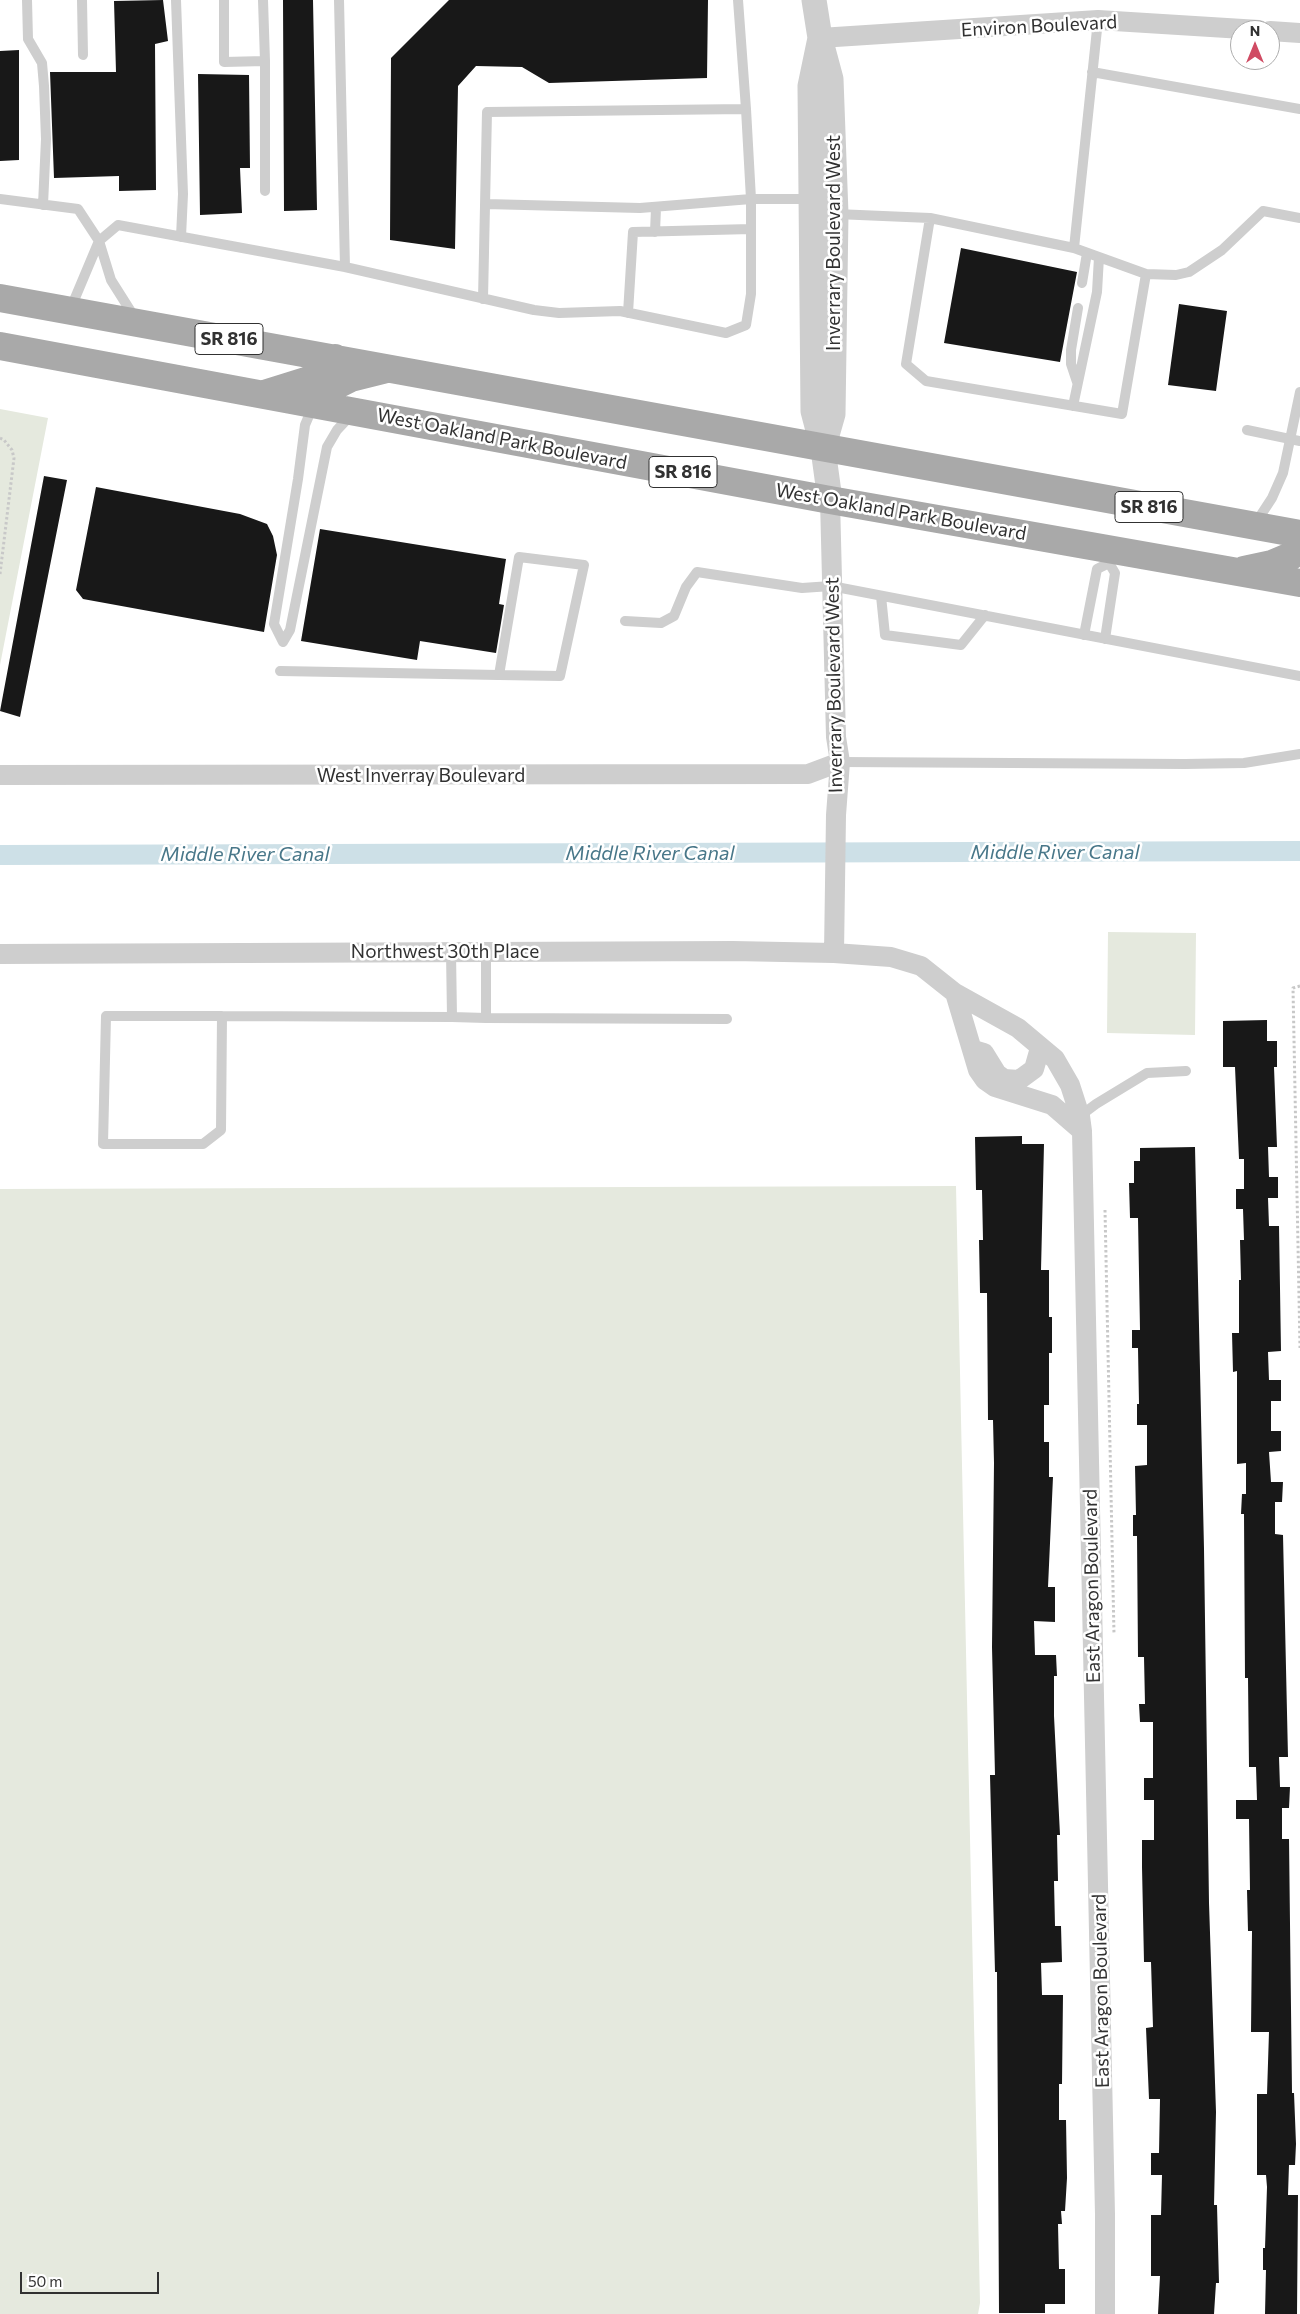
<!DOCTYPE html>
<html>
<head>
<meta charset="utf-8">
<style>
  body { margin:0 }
  #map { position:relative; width:1300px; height:2314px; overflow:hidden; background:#fff; font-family:Commissioner,sans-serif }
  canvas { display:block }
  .north { position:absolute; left:1230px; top:20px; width:50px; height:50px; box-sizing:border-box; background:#fff; border:1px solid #adadad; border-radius:50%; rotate:0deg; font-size:14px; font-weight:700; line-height:20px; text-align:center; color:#313131 }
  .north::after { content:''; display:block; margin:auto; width:18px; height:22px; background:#d04b63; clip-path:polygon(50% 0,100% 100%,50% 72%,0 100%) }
  .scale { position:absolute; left:20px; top:2272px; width:139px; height:22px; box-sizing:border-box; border:2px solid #313131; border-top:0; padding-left:6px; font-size:15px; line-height:18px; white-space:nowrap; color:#313131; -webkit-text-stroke:4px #fff; paint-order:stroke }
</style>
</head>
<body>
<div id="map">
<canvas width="1300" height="2314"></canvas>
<div class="north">N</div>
<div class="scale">50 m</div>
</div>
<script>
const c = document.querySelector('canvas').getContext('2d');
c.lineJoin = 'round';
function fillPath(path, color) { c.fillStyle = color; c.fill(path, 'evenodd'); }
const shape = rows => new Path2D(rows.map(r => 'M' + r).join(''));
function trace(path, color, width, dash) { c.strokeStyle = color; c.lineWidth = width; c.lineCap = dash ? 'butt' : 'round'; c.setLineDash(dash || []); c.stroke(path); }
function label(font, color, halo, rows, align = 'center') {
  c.font = font + ' Commissioner,sans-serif'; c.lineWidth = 5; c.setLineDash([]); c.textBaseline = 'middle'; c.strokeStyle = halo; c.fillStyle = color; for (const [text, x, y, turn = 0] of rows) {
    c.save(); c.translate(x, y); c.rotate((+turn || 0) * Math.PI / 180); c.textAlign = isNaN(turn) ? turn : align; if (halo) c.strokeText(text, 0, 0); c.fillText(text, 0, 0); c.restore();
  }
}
fillPath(shape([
  [0,409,48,418,0,665],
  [1108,932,1196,933,1195,1035,1107,1033],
  [956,1186,980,2303,978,2314,0,2314,0,1189]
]), '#e5e9de');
trace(shape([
  [0,855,1300,851]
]), '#cde0e7', 20);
fillPath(shape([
  [163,0,168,41,155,44,156,190,119,191,119,176,54,178,50,72,116,72,114,1],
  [283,0,313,0,317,210,284,211],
  [449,0,708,0,707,78,549,83,522,67,476,66,458,86,455,249,390,240,391,58],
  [19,50,19,160,0,161,0,51],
  [198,74,249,75,250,168,240,168,242,213,200,215],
  [961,248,1077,272,1060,362,944,343],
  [1179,304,1227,311,1216,391,1168,385],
  [44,476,67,480,20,717,0,711],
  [96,487,240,514,267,524,273,536,277,555,264,632,83,599,76,590],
  [320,529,506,559,499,604,504,605,496,653,420,641,417,660,301,641],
  [1267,1020,1267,1041,1277,1041,1277,1067,1274,1067,1277,1147,1268,1147,1269,1177,1278,1177,1278,1198,1268,1198,1269,1226,1279,1226,1281,1351,1268,1352,1269,1380,1281,1380,1281,1401,1271,1401,1271,1431,1281,1431,1281,1451,1269,1452,1271,1482,1283,1482,1282,1502,1275,1502,1275,1534,1283,1535,1288,1757,1279,1757,1280,1787,1290,1787,1289,1808,1282,1808,1282,1839,1289,1839,1292,2093,1294,2093,1296,2144,1295,2165,1289,2165,1288,2195,1298,2195,1297,2314,1265,2314,1266,2270,1263,2270,1263,2248,1265,2248,1267,2187,1266,2175,1257,2175,1257,2094,1267,2094,1269,2032,1251,2032,1252,1931,1248,1931,1247,1890,1250,1890,1249,1819,1236,1819,1236,1800,1257,1800,1256,1767,1249,1767,1248,1678,1245,1678,1244,1514,1241,1514,1242,1494,1246,1494,1246,1463,1237,1464,1237,1371,1233,1372,1232,1333,1239,1333,1239,1280,1241,1280,1240,1240,1244,1240,1243,1209,1236,1209,1236,1189,1244,1189,1244,1159,1239,1159,1235,1067,1223,1067,1223,1021],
  [1022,1136,1022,1144,1044,1144,1041,1270,1049,1270,1049,1317,1052,1317,1052,1353,1049,1353,1049,1405,1044,1405,1044,1442,1049,1442,1049,1477,1053,1477,1048,1587,1055,1587,1055,1622,1034,1621,1035,1655,1056,1655,1057,1676,1054,1676,1054,1716,1060,1835,1057,1835,1058,1881,1054,1881,1055,1926,1061,1926,1062,1962,1041,1963,1042,1995,1063,1995,1062,2084,1059,2084,1059,2120,1066,2120,1067,2178,1065,2211,1061,2211,1062,2224,1058,2224,1059,2269,1065,2269,1065,2304,1045,2304,1045,2313,999,2313,997,1972,995,1972,990,1775,995,1775,992,1647,994,1463,993,1420,988,1420,987,1293,980,1293,979,1240,983,1240,982,1190,976,1190,975,1137],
  [1195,1147,1204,1549,1209,1903,1216,2112,1214,2205,1217,2205,1219,2283,1216,2283,1214,2314,1158,2314,1160,2276,1151,2276,1151,2215,1161,2215,1162,2175,1151,2175,1151,2153,1159,2153,1160,2099,1149,2099,1146,2028,1153,2027,1151,1962,1144,1962,1142,1867,1142,1840,1154,1840,1154,1800,1144,1800,1144,1778,1153,1778,1153,1722,1140,1722,1139,1704,1145,1704,1144,1657,1138,1657,1137,1536,1133,1536,1133,1515,1136,1515,1135,1466,1147,1465,1147,1425,1137,1425,1137,1404,1139,1404,1138,1348,1132,1348,1132,1330,1140,1330,1138,1218,1130,1218,1129,1183,1134,1183,1134,1161,1140,1161,1140,1148]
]), '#181818');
trace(shape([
  [0,438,4,440,12,450,14,458,0,574],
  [1300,986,1293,988,1300,1348],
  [1105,1210,1114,1634]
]), '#c8c8c8', 3, [2.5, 2.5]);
trace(shape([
  [27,0,28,39,42,63,44,86,46,139,43,205],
  [82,0,83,55],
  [176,0,183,194,181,237],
  [224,0,224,62,265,61,263,0],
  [339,0,345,267],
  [265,61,265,191],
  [1092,72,1300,109],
  [0,199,78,209,99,241,111,280,135,318],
  [486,204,640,208,751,199,811,199],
  [836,214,930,218,1074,248,1098,20],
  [930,218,906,364,926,381,1122,414,1146,274,1074,248],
  [655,232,656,208],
  [1146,274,1176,275,1189,272,1222,250,1263,211,1300,218],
  [1082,283,1087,253],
  [483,299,487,112,746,109,738,0],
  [70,310,99,241,118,225,345,267,534,310,559,313,620,311,726,333,746,325,751,294,751,199,746,109],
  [628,313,633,232,751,229],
  [1077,382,1071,364,1071,350,1078,308],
  [1073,406,1097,292,1099,257],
  [1247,430,1300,441],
  [1255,524,1272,498,1283,473,1300,392],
  [881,596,885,635,961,645,985,615],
  [625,621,661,623,674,616,686,587,697,572,802,588,831,586,1300,676],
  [1084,635,1097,569,1109,563],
  [1105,639,1115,573,1109,563,1112,550],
  [283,642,290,630,327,447,337,430,351,415],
  [283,642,274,624,298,479,305,425,313,406],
  [280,671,499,675,560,676,584,565,519,557,499,675],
  [840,762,1185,764,1244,763,1300,754],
  [451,952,452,1017,486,1018],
  [486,952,486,1018,727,1019],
  [222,1016,221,1130,203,1144,103,1144,106,1016,222,1016,452,1017],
  [1080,1116,1096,1104,1147,1073,1186,1071]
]), '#cecece', 10);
trace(shape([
  [1270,31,1300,33],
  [820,38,1098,20,1259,30],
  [830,500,836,737,840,762,836,815,834,953],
  [0,775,808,774,840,762],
  [0,954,733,951,834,953,891,957,921,966,955,993,1018,1028,1055,1059,1070,1085,1080,1116,1082,1131,1105,2214,1105,2314],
  [955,993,978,1070,985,1080,995,1087,1052,1105,1082,1131],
  [974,1050,984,1053,997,1074,1004,1079,1019,1080,1034,1069,1040,1048]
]), '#cecece', 20);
trace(shape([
  [814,0,820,38,831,79,836,214,833,414,823,449],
  [820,38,810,86,813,411,823,449,830,500]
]), '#cecece', 25);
trace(shape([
  [0,298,1300,534],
  [0,346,830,500,1300,583],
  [267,393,315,378,335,358],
  [314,404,333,387,351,378,383,370],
  [1244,570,1272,564,1291,556,1300,542]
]), '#a9a9a9', 28);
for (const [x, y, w] of [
  [229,339,68],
  [683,472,68],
  [1149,507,68]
]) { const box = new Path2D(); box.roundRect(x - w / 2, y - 15.5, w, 31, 4); c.fillStyle = '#fff'; c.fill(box); trace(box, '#313131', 1); }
label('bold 18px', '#313131', null, [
  ["SR 816",229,339],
  ["SR 816",683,472],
  ["SR 816",1149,507]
]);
label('19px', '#313131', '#fff', [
  ["Environ Boulevard",1039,26,-3],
  ["Inverrary Boulevard West",834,243,-90],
  ["West Oakland Park Boulevard",502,439,11],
  ["West Oakland Park Boulevard",901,512,10],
  ["Inverrary Boulevard West",834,685,-91],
  ["West Inverray Boulevard",421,776],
  ["Northwest 30th Place",445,952],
  ["East Aragon Boulevard",1092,1586,-91],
  ["East Aragon Boulevard",1101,1991,-91]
]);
label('italic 20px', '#487789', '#fff', [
  ["Middle River Canal",1055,852],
  ["Middle River Canal",650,853],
  ["Middle River Canal",245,854]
]);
</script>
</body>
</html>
